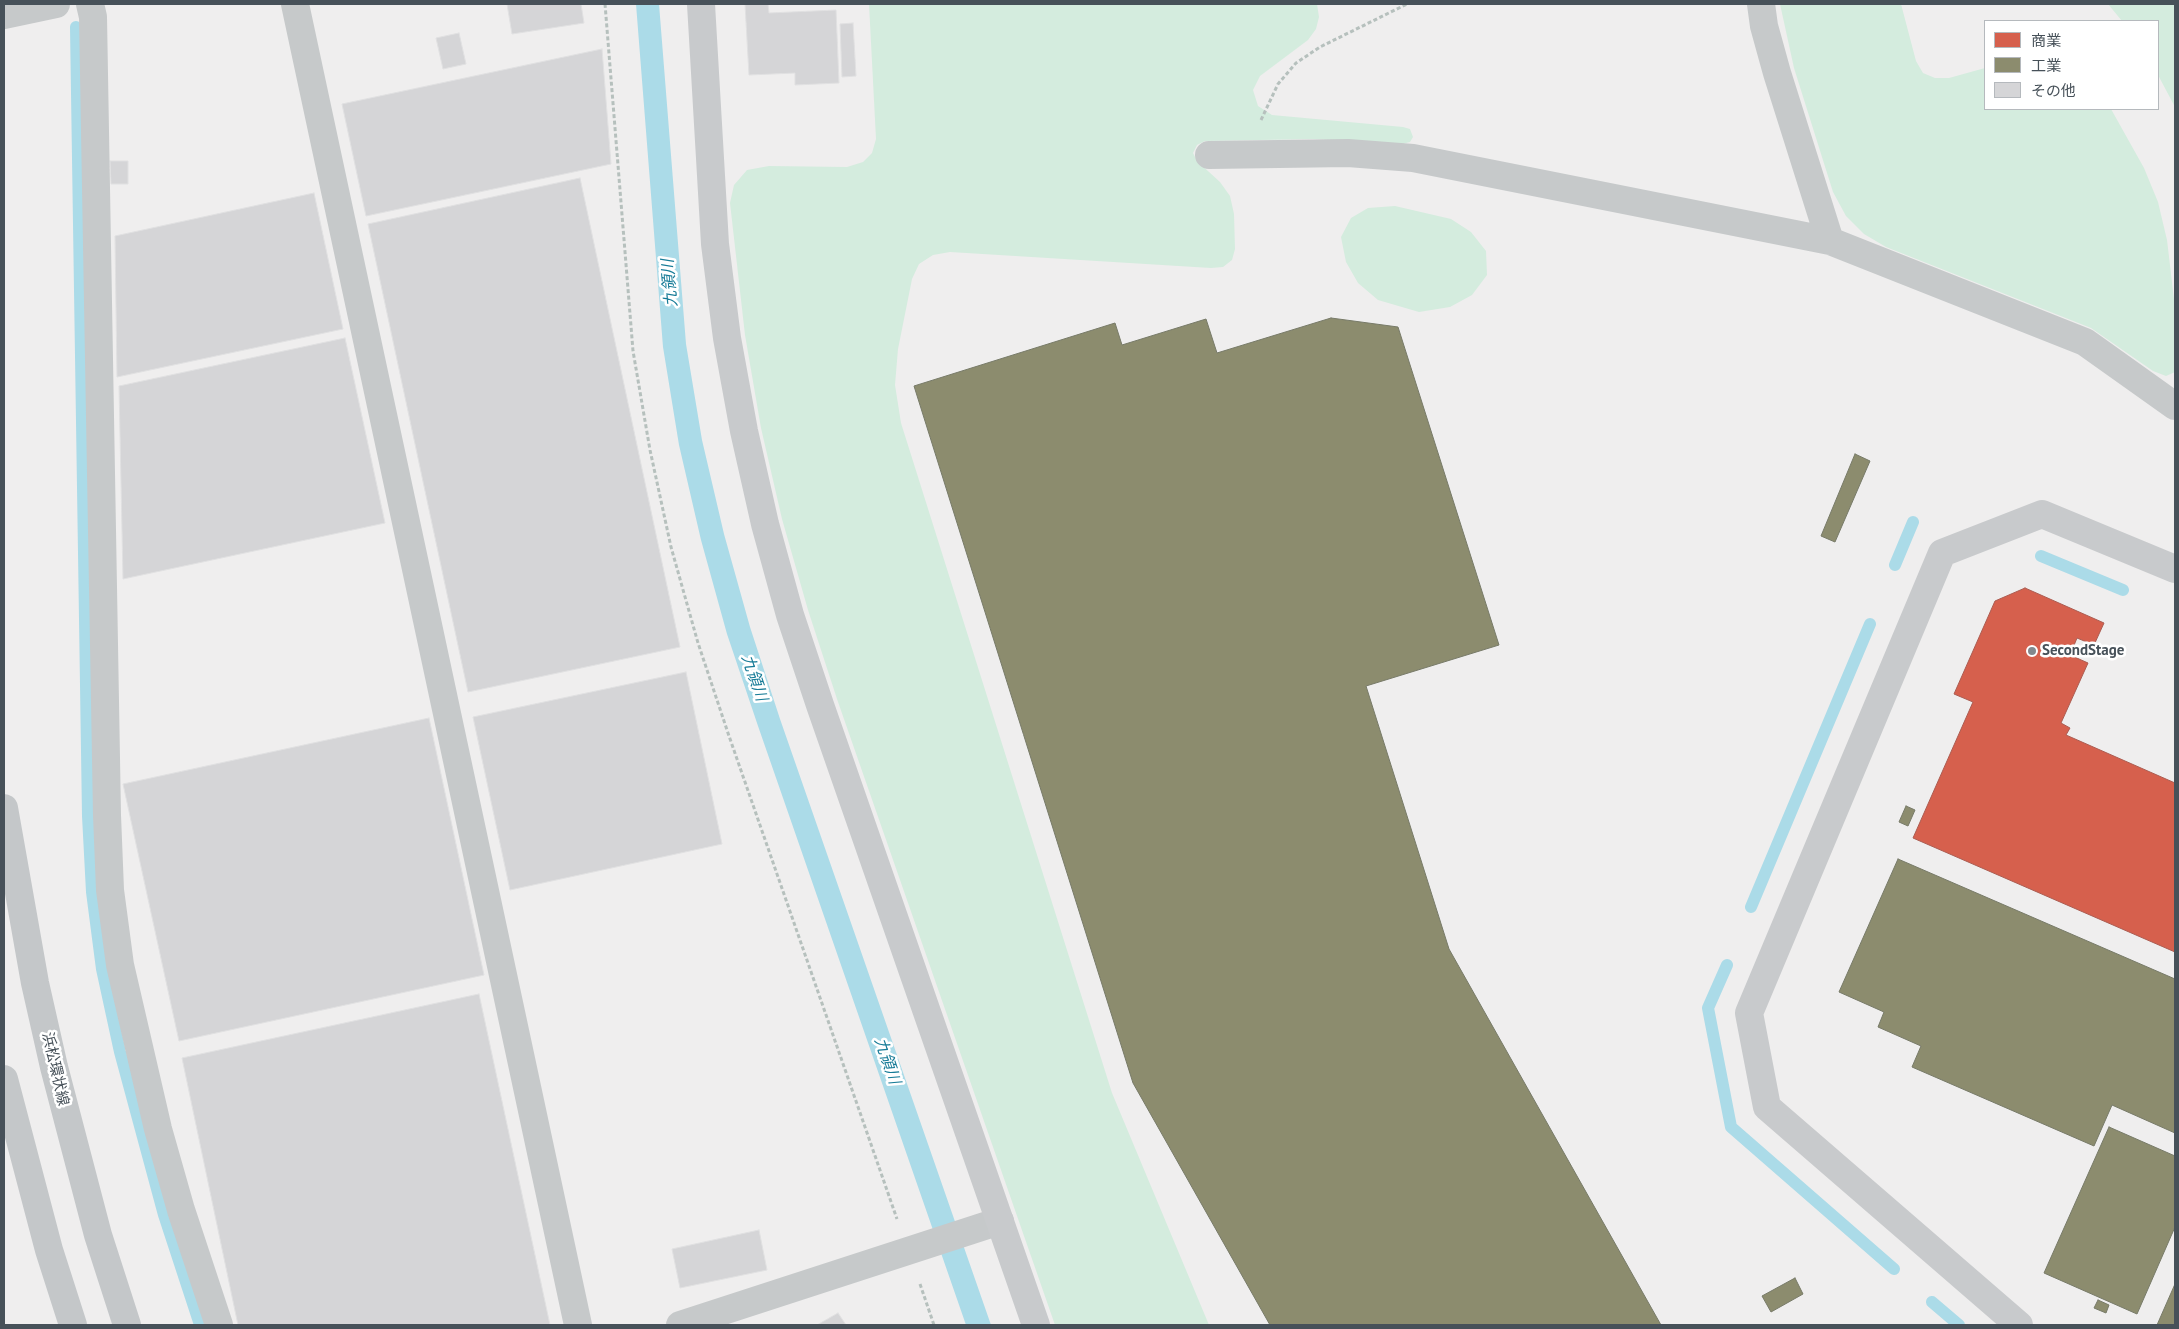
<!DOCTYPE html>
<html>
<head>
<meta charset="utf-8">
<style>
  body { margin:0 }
  #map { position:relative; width:2179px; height:1329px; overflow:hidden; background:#efeeee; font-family:"PT Sans","Noto Sans JP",sans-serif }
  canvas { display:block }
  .frame { position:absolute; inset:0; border:5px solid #475159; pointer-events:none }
  .legend { position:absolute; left:1984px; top:20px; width:175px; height:90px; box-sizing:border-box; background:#fff; border:1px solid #b5b9bd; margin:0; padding:6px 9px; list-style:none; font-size:15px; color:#475159 }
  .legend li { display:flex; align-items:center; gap:10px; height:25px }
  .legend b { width:25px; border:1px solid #b5b9bd }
</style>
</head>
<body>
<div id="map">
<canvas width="2179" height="1329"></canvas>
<div class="frame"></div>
<ul class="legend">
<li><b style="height:14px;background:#d6604d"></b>商業</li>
<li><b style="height:14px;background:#8c8c6e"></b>工業</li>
<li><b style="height:14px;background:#d5d5d7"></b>その他</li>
</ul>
</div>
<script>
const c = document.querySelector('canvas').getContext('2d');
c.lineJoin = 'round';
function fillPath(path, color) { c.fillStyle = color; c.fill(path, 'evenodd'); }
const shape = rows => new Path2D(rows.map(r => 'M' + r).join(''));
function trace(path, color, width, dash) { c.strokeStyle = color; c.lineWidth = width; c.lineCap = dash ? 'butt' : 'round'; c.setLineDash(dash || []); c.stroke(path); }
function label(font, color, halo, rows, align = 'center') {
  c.font = font + ' "PT Sans","Noto Sans JP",sans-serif'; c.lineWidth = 5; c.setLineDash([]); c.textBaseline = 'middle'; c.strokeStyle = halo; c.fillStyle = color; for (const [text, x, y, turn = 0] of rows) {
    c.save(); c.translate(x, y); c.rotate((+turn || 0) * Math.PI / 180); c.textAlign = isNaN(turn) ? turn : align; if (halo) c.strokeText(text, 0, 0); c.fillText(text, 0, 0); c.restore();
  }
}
fillPath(shape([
  [869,4,1317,4,1319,17,1316,29,1308,40,1260,76,1253,90,1258,106,1272,115,1403,127,1410,129,1413,137,1410,142,1402,144,1314,139,1205,141,1197,145,1193,153,1197,161,1220,182,1230,196,1234,214,1235,249,1232,260,1223,267,1211,268,950,252,933,255,919,264,912,279,898,349,895,385,901,423,1112,1093,1209,1325,1055,1325,837,699,808,610,782,519,761,428,745,335,730,203,734,185,747,170,769,166,847,167,863,162,872,153,876,139],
  [1780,4,1901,4,1916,61,1923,73,1935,78,1949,78,1985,68,1985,109,2111,109,2144,168,2158,202,2167,240,2175,308,2175,372,2166,376,2153,371,2091,328,1886,247,1864,234,1846,216,1833,192,1794,68],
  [2108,4,2175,4,2175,107,2158,75,2158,21,2122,21],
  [1395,206,1451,219,1471,232,1486,251,1487,275,1472,295,1450,307,1419,312,1378,300,1358,283,1346,262,1341,237,1351,218,1368,208]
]), '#d4ecde');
fillPath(shape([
  [636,4,659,4,686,344,702,440,724,534,750,627,780,719,991,1325,966,1325,758,726,727,634,701,540,679,445,663,347]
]), '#abdbe8');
const shops = shape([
  [2025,588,2104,623,2094,645,2077,638,2070,655,2088,663,2061,723,2070,728,2066,735,2175,783,2175,952,1913,838,1973,702,1954,694,1995,601,2025,588]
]);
fillPath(shops, '#d6604d');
trace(shops, '#ab5c51', 1);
const industry = shape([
  [1331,318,1398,327,1499,645,1366,686,1449,949,1661,1325,1270,1325,1133,1083,914,386,1115,323,1122,345,1206,319,1217,353,1331,318],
  [1855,454,1870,461,1835,542,1821,536,1855,454],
  [1906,806,1915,810,1908,826,1899,822,1906,806],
  [1898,859,2175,979,2175,1133,2112,1105,2094,1146,1912,1067,1921,1046,1878,1027,1884,1012,1839,992,1898,859],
  [2109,1127,2175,1156,2175,1227,2137,1314,2044,1273,2109,1127],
  [1795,1278,1803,1294,1771,1312,1762,1296,1795,1278],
  [2175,1284,2175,1325,2157,1325,2175,1284],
  [2098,1300,2109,1305,2106,1313,2094,1308,2098,1300]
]);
fillPath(industry, '#8c8c6e');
trace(industry, '#777a68', 1);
trace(shape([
  [76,27,88,816,92,892,102,969,120,1052,164,1215,200,1325],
  [2041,556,2123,590],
  [1895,565,1913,522],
  [1751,907,1870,624],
  [1727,965,1708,1008,1731,1127,1894,1269],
  [1932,1302,1959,1325]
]), '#abdbe8', 12);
const building = shape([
  [507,4,581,4,584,23,512,34,507,4],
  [745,4,768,4,769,13,836,10,839,83,795,85,795,73,749,75,745,4],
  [853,23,856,76,842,77,840,24,853,23],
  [459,33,466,64,443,69,436,38,459,33],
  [602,49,611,164,366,216,342,104,602,49],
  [110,161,128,161,128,184,111,184,110,161],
  [580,178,680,647,468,692,368,224,580,178],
  [314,193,343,329,117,377,115,236,314,193],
  [345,338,385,523,123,579,119,386,345,338],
  [686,672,722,844,510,890,473,717,686,672],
  [429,718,484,975,179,1041,123,784,429,718],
  [479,994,550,1325,238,1325,182,1058,479,994],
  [759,1230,767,1270,680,1288,672,1249,759,1230],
  [838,1313,846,1325,817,1325,838,1313]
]);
fillPath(building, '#d5d5d7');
trace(building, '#e0e0e1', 1);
trace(shape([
  [605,4,633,351,650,450,671,547,698,643,729,736,897,1219],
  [1261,120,1278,84,1296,63,1320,47,1407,4],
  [920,1284,934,1325]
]), '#b6c0bd', 3, [4, 2.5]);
trace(shape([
  [90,4,93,17,107,815,110,890,120,965,158,1129,181,1210,219,1325],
  [295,4,578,1325],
  [1761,4,1764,26,1777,73,1830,241],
  [4,15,56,4],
  [1209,155,1348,153,1413,158,1830,241,2085,342,2175,406],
  [680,1325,1000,1221]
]), '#c6c9ca', 28);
trace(shape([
  [701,4,715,244,727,338,744,431,765,524,790,615,820,705,1036,1325],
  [2019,1325,1767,1107,1749,1013,1942,553,2042,514,2175,569]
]), '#c8cacc', 28);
trace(shape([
  [4,808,35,983,54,1067,98,1235,127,1325],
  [4,1079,49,1250,73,1325]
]), '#c4c7c9', 28);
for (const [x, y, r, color] of [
  [2032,651,5,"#82888d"]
]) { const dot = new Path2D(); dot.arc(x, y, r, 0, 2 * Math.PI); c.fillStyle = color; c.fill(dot); trace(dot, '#fff', 2); }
label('bold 15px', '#475159', '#fff', [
  ["SecondStage",2042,651]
], 'left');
label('15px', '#475159', '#fff', [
  ["浜松環状線",55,1069,77]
]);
label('italic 16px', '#167b97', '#fff', [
  ["九領川",670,283,-95],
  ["九領川",754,678,71],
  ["九領川",887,1061,71]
]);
</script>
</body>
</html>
